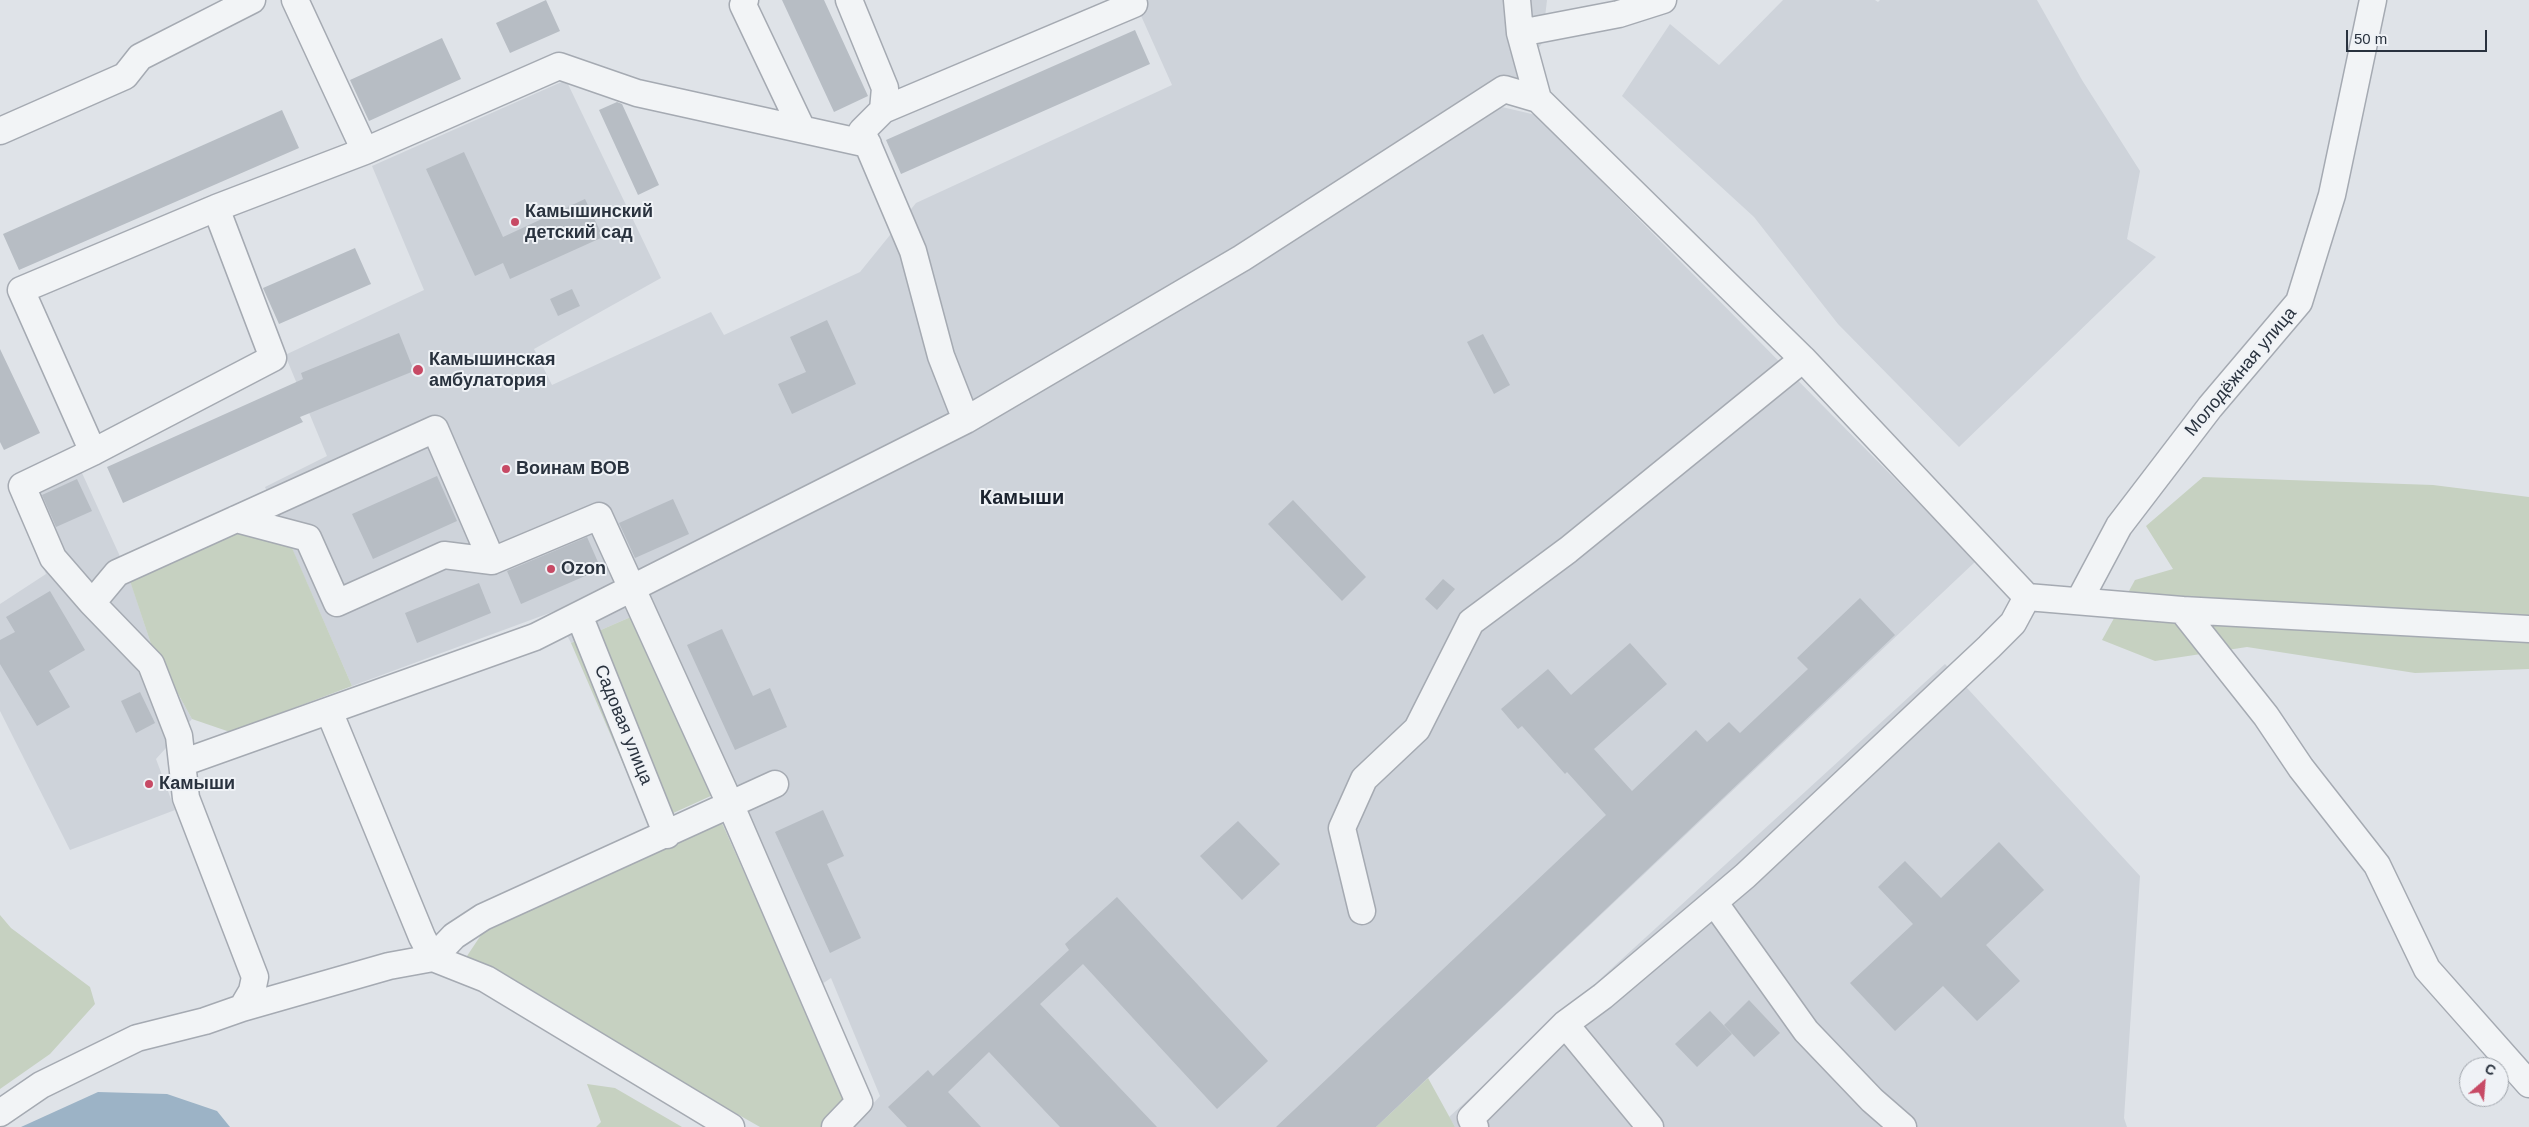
<!DOCTYPE html>
<html>
<head>
<meta charset="utf-8">
<style>
  body { margin:0 }
  #map { position:relative; width:2529px; height:1127px; overflow:hidden; background:#dfe3e8; font-family:Helvetica,sans-serif }
  canvas { display:block }
  .north { position:absolute; left:2459px; top:1057px; width:50px; height:50px; box-sizing:border-box; background:#eff2f6; border:1px solid #a0a5ac; border-radius:50%; rotate:27deg; font-size:14px; font-weight:700; line-height:20px; text-align:center; color:#29323e }
  .north::after { content:''; display:block; margin:auto; width:18px; height:22px; background:#c74a65; clip-path:polygon(50% 0,100% 100%,50% 72%,0 100%) }
  .scale { position:absolute; left:2346px; top:30px; width:141px; height:22px; box-sizing:border-box; border:2px solid #29323e; border-top:0; padding-left:6px; font-size:15px; line-height:18px; white-space:nowrap; color:#29323e; -webkit-text-stroke:4px #eff2f6; paint-order:stroke }
</style>
</head>
<body>
<div id="map">
<canvas width="2529" height="1127"></canvas>
<div class="north">С</div>
<div class="scale">50 m</div>
</div>
<script>
const c = document.querySelector('canvas').getContext('2d');
c.lineJoin = 'round';
function fillPath(path, color) { c.fillStyle = color; c.fill(path, 'evenodd'); }
const shape = rows => new Path2D(rows.map(r => 'M' + r).join(''));
function trace(path, color, width, dash) { c.strokeStyle = color; c.lineWidth = width; c.lineCap = dash ? 'butt' : 'round'; c.setLineDash(dash || []); c.stroke(path); }
function label(font, color, halo, rows, align = 'center') {
  c.font = font + ' Helvetica,sans-serif'; c.lineWidth = 4; c.setLineDash([]); c.textBaseline = 'middle'; c.strokeStyle = halo; c.fillStyle = color; for (const [text, x, y, turn = 0] of rows) {
    c.save(); c.translate(x, y); c.rotate((+turn || 0) * Math.PI / 180); c.textAlign = isNaN(turn) ? turn : align; if (halo) c.strokeText(text, 0, 0); c.fillText(text, 0, 0); c.restore();
  }
}
fillPath(shape([
  [1134,0,1547,0,1542,43,1502,107,1536,115,1976,561,1376,1127,852,1127,880,1096,831,978,801,998,721,821,713,795,633,616,571,643,555,611,352,686,265,487,327,456,285,355,424,290,372,166,566,80,661,278,534,349,552,385,711,312,724,335,860,272,916,203,1172,85],
  [1783,0,1875,0,1878,2,1880,0,2037,0,2082,80,2140,171,2127,239,2156,257,1959,447,1838,324,1754,217,1622,96,1670,24,1719,65],
  [72,451,128,574,152,647,192,719,156,759,175,810,70,850,0,711,0,604,46,574,11,485],
  [1945,664,2140,876,2124,1118,2127,1127,1455,1127,1449,1117]
]), '#ced3da');
fillPath(shape([
  [2203,477,2433,485,2529,497,2529,669,2415,673,2247,647,2155,661,2102,640,2135,580,2173,569,2146,526],
  [276,511,352,686,230,732,192,719,152,647,128,575],
  [633,616,713,795,649,824,571,643],
  [721,821,848,1102,824,1127,760,1127,465,959,485,929],
  [0,915,11,928,90,987,95,1004,50,1054,0,1089],
  [1428,1078,1455,1127,1376,1127],
  [587,1084,615,1088,682,1127,596,1127,601,1122]
]), '#c6d1c1');
fillPath(shape([
  [98,1092,167,1094,217,1111,230,1127,21,1127]
]), '#9cb3c6');
fillPath(shape([
  [546,0,560,31,510,53,496,23],
  [782,0,824,0,868,96,834,112],
  [1135,30,1150,64,901,174,886,140],
  [442,38,461,79,369,121,350,80],
  [617,102,622,104,659,185,638,195,599,110],
  [282,110,299,148,19,270,3,234],
  [464,152,503,237,585,199,603,237,510,279,503,263,475,276,426,169],
  [355,248,371,284,279,324,263,288],
  [572,289,580,306,558,316,550,299],
  [827,320,856,384,792,414,778,384,806,372,790,337],
  [399,333,414,371,300,417,303,422,123,503,107,467,303,379,301,373],
  [1483,334,1510,385,1494,394,1467,342],
  [0,349,40,433,4,450,0,442],
  [437,476,457,521,373,559,352,514],
  [77,479,92,511,56,527,42,495],
  [673,499,689,534,635,558,619,523],
  [1293,500,1366,577,1342,601,1268,524],
  [587,537,601,569,521,604,507,571],
  [1443,579,1455,589,1437,610,1425,599],
  [479,583,491,613,417,643,405,613],
  [50,591,85,650,49,671,70,707,37,726,0,664,0,640,15,632,6,617],
  [1860,598,1895,635,1376,1127,1276,1127,1606,815,1567,772,1565,774,1522,726,1518,729,1501,709,1548,669,1571,695,1630,643,1667,684,1594,749,1632,791,1696,730,1707,742,1729,722,1740,733,1808,669,1797,658],
  [722,629,753,696,770,688,787,727,735,750,687,645],
  [140,692,155,723,136,733,121,701],
  [823,810,844,856,827,864,861,938,830,953,775,832],
  [1238,821,1280,864,1242,900,1200,856],
  [1999,842,2044,890,1986,945,2020,981,1977,1021,1943,986,1895,1031,1850,983,1913,924,1878,887,1905,861,1941,898],
  [1117,897,1268,1061,1217,1109,1083,964,1040,1004,1157,1127,1060,1127,989,1052,948,1092,981,1127,907,1127,888,1107,928,1070,933,1076,1069,950,1065,944],
  [1749,1000,1780,1033,1754,1057,1724,1025],
  [1710,1011,1732,1034,1697,1067,1675,1044]
]), '#b7bdc4');
const minor = shape([
  [745,0,743,5,802,129],
  [849,0,885,88,883,110],
  [1517,0,1520,33,1538,99],
  [1520,33,1619,14,1663,0],
  [0,131,125,76,140,57,252,0],
  [365,151,559,66,637,93,868,144],
  [216,208,365,151,295,0],
  [966,420,941,356,913,251,862,131,883,110,1134,4],
  [236,519,308,538,337,603,444,555,492,561],
  [2079,601,2119,526,2210,407,2299,302,2332,195,2373,0],
  [92,603,117,573,435,429,492,561,599,516,731,806,859,1102,835,1127],
  [2182,610,2266,716,2301,768,2377,865,2427,969,2529,1084],
  [579,615,667,835],
  [329,711,422,937,433,958,454,936,483,917,775,784],
  [182,763,535,637,966,420,1242,258,1504,89,1538,99,1803,359,2027,597,2182,610,2529,629],
  [1714,902,1806,1031,1872,1100,1903,1127],
  [1362,911,1342,828,1364,779,1417,729,1471,622,1568,550,1803,359],
  [242,1008,389,966,433,958,486,979,731,1127],
  [1565,1024,1650,1127],
  [0,1113,41,1085,137,1038,205,1021,242,1008,252,991,255,977,186,798,179,736,151,664,92,603,53,558,22,486,93,452,273,358,216,208,21,290,93,452],
  [1475,1127,1471,1118,1565,1024,1603,996,1745,876,1989,647,2013,623,2027,597]
]);
trace(minor, '#a5aab2', 29);
trace(minor, '#f2f4f6', 26);
for (const [x, y, r, color] of [
  [515,222,5,"#c74a65"],
  [418,370,6,"#c74a65"],
  [506,469,5,"#c74a65"],
  [551,569,5,"#c74a65"],
  [149,784,5,"#c74a65"]
]) { const dot = new Path2D(); dot.arc(x, y, r, 0, 2 * Math.PI); c.fillStyle = color; c.fill(dot); trace(dot, '#eff2f6', 2); }
label('bold 18px', '#29323e', '#eff2f6', [
  ["Камышинский",525,212],
  ["детский сад",525,233],
  ["Камышинская",429,360],
  ["амбулатория",429,381],
  ["Воинам ВОВ",516,469],
  ["Ozon",561,569],
  ["Камыши",159,784]
], 'left');
label('18px', '#29323e', '#eff2f6', [
  ["Молодёжная улица",2241,372,-50],
  ["Садовая улица",623,725,68]
]);
label('bold 20px', '#1b232f', '#eff2f6', [
  ["Камыши",1022,498]
]);
</script>
</body>
</html>
